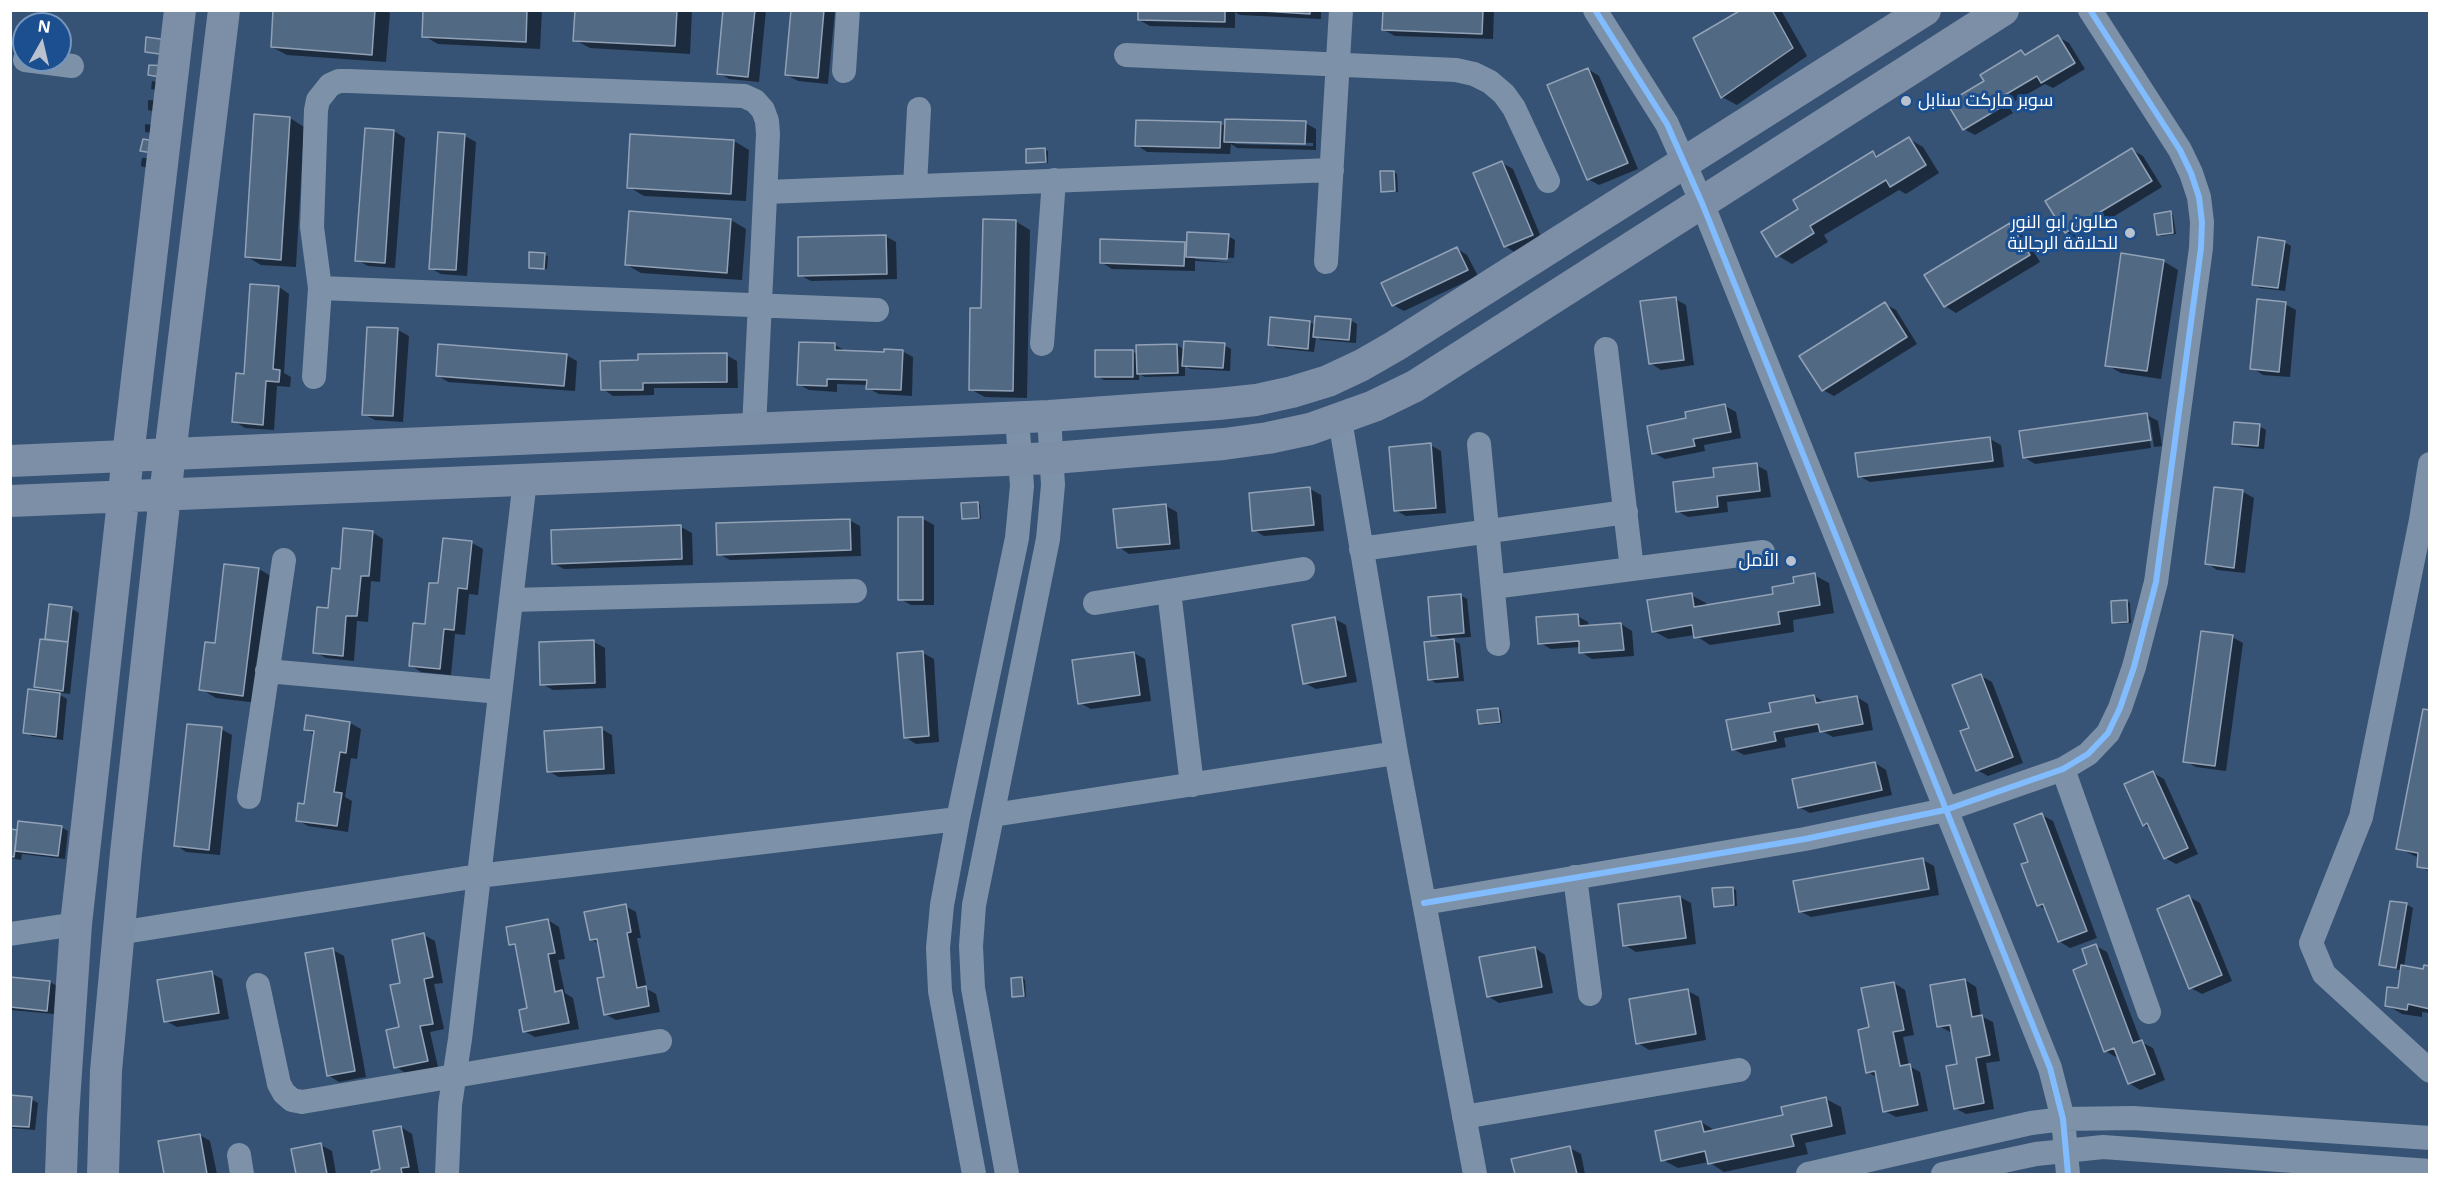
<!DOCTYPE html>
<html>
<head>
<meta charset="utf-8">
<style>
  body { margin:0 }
  #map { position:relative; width:2440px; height:1185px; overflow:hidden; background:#365274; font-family:"Noto Sans",sans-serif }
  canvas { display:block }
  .frame { position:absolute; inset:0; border:12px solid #fff; pointer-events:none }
  .north { position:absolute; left:12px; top:12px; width:60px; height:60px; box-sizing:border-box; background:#1b4f8f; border:2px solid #7695bc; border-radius:50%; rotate:8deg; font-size:16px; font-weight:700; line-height:24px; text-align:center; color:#fff }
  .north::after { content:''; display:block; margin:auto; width:21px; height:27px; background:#b9c2ce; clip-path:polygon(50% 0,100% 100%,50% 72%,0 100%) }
</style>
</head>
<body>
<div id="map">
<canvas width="2440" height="1185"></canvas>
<div class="frame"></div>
<div class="north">N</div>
</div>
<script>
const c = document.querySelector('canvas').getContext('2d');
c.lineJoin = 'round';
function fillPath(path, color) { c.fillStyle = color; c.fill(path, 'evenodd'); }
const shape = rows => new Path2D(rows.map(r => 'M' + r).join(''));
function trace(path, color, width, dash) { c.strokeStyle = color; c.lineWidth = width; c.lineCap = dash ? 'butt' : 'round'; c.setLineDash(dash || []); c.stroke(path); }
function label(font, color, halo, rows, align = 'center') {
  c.font = font + ' "Noto Sans",Cairo,sans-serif'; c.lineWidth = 6; c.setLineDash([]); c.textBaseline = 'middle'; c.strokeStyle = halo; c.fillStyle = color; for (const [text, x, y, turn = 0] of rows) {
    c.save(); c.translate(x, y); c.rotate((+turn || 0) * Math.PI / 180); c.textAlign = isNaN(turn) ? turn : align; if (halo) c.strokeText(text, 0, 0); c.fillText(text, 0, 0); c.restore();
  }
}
fillPath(shape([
  [275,10,385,10,390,13,386,62,287,55,272,47],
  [425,10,542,10,540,49,438,44,424,36],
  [576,10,692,10,690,54,590,48,575,40],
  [725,10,766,10,759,82,729,79,719,73],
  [793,10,835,10,828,84,798,81,787,75],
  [1139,10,1321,10,1321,19,1240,15,1235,12,1235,28,1150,26,1139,20],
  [1385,10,1494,10,1493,39,1395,36,1384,30],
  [1744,10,1781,10,1807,56,1737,105,1722,97],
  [2058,37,2069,43,2085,69,2053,88,2045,84,2008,105,2013,113,1975,135,1964,129,1986,81,2021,51,2028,55],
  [1588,69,1599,76,1638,169,1599,185,1588,179],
  [152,81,163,83,165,92,151,89],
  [148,100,162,101,164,114,148,110],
  [290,118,304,127,296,267,261,265,246,256],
  [1220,123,1226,127,1305,123,1316,129,1316,150,1237,148,1231,144,1230,154,1147,152,1137,145],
  [1235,141,1313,143,1313,146,1235,144],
  [145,124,161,126,164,135,145,132],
  [394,131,405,138,395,268,368,266,357,260],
  [465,136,476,142,467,276,441,274,430,268],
  [632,136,734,141,749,150,746,201,644,196,629,187],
  [1909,139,1923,147,1939,173,1906,194,1899,190,1824,235,1828,242,1792,264,1777,255,1800,209,1873,153,1880,156],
  [1045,150,1048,151,1048,163,1028,162],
  [2132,150,2143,156,2162,187,2077,239,2066,232,2047,201],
  [142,158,150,158,151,169,141,166],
  [1502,163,1513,169,1543,242,1516,253,1505,246],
  [1394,172,1397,174,1398,192,1385,192,1382,191,1381,173],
  [2170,213,2173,215,2176,234,2161,236,2158,234],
  [731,220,746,229,742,280,641,273,627,265],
  [1015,221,1030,230,1027,398,985,397,970,389,982,309],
  [2010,225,2021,231,2040,262,1956,313,1945,306,1926,275],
  [885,236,896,242,897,279,811,281,800,275],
  [1228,236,1235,240,1234,258,1195,256,1195,259,1234,263,1195,261,1195,271,1112,269,1101,262,1185,243,1188,245],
  [2284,242,2291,246,2285,291,2260,288,2253,284],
  [1456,248,1467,255,1478,276,1404,311,1393,305],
  [545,255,548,256,547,269,530,267],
  [2163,261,2178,270,2161,379,2121,373,2107,365],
  [279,287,289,294,284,373,291,377,290,387,277,386,274,430,245,428,234,421,245,376],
  [1675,299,1686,305,1694,365,1661,370,1650,363],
  [1885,304,1896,310,1917,344,1834,396,1823,390],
  [2285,304,2296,310,2290,377,2263,375,2252,368],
  [1350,320,1357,324,1356,343,1321,340,1316,337,1314,352,1276,348,1269,344,1310,322,1315,325],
  [398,330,409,336,403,422,375,420,364,414],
  [800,343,835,345,846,351,885,354,902,351,913,357,912,396,879,394,868,388,868,385,837,384,837,392,809,390,798,384],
  [1177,345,1185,350,1224,345,1231,349,1230,371,1191,369,1185,366,1185,376,1145,377,1139,374,1139,380,1104,380,1097,376,1132,351,1138,354],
  [566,355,577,361,575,391,448,382,437,375],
  [726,355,737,361,738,388,654,388,654,395,613,396,603,389,640,362],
  [1725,406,1736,412,1741,438,1704,445,1705,451,1665,459,1654,453,1688,420],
  [2147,415,2158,421,2162,446,2154,447,2150,420,2147,420,2151,448,2035,464,2024,457],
  [2259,426,2266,430,2264,449,2241,447,2234,443],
  [1990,439,2001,445,2004,467,1870,482,1859,476],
  [1430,445,1441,451,1446,513,1406,516,1395,510],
  [1756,465,1767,471,1771,497,1727,502,1728,512,1688,517,1677,511],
  [1310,489,1321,495,1324,531,1264,536,1254,530],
  [2243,492,2254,498,2245,573,2217,570,2207,563],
  [977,503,980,505,981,519,963,518],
  [1166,506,1177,512,1180,549,1129,554,1119,547],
  [923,519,934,525,934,605,911,605,900,599],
  [849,520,860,526,861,556,730,560,719,554],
  [681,527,692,533,693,565,564,569,553,563],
  [372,532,383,539,380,582,371,581,368,622,357,621,354,661,326,658,315,652,341,571],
  [472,543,483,549,478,595,469,594,465,635,455,634,451,675,421,672,410,665,440,585],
  [259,569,274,578,258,703,216,698,201,689],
  [1814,575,1829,583,1834,613,1793,620,1794,632,1710,645,1695,635,1668,639,1654,631,1691,595,1706,603,1707,606,1775,596],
  [1460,595,1467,599,1471,637,1450,638,1460,644,1464,681,1436,683,1429,679,1443,641,1433,635],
  [2127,601,2130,603,2131,623,2117,624,2114,622],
  [50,606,72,609,79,613,70,694,55,692,67,699,63,740,32,736,25,732,46,693,35,687,46,641],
  [1577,616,1588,622,1589,627,1621,624,1632,631,1634,656,1592,659,1581,652,1581,647,1551,649,1540,643],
  [1335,619,1346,625,1357,682,1316,689,1305,683],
  [2232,637,2243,643,2226,771,2196,767,2185,761],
  [594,642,605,648,606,688,553,690,542,684],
  [923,653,934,659,939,742,916,744,905,737],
  [1134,653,1145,659,1151,701,1091,709,1080,703],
  [1981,676,1992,682,2023,763,1988,776,1977,770,1970,729],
  [1814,696,1826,703,1857,697,1868,704,1873,730,1833,737,1822,731,1784,738,1786,747,1744,755,1733,749,1773,713],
  [1498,709,1501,711,1502,723,1483,725,1480,723],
  [2430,712,2430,872,2419,866,2419,858,2398,848],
  [350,723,361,729,357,759,351,758,345,797,352,801,348,832,308,826,297,820,305,806,315,735,305,729],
  [221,729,232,735,220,855,186,852,176,845],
  [601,729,612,735,615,774,559,777,548,771],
  [1875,763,1886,770,1892,795,1810,813,1799,807],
  [2153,773,2164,779,2198,854,2176,864,2165,858,2152,829,2144,825],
  [2042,815,2053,821,2097,938,2070,948,2059,941,2048,911,2038,905,2030,862],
  [61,827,68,831,65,859,22,854,21,860,10,858,10,830],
  [1923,860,1934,866,1939,895,1811,917,1800,911],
  [1733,889,1736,890,1737,906,1715,906],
  [1680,897,1691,903,1696,944,1636,952,1625,945],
  [2189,897,2200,903,2232,981,2202,994,2191,988],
  [2406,904,2413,908,2404,967,2425,971,2430,967,2430,1013,2422,1012,2422,1017,2402,1014,2387,1005,2399,990,2402,971,2381,964],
  [625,906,636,912,641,938,637,938,647,989,656,994,660,1012,616,1020,605,1014,606,978,600,945,591,939],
  [548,920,559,927,565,959,558,960,565,993,573,998,579,1029,535,1037,524,1031,529,1009,517,947,511,944],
  [424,935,435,941,443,983,434,984,444,1029,430,1032,438,1067,407,1074,396,1067,400,1028,402,984],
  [2096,946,2107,952,2141,1042,2153,1048,2165,1080,2140,1090,2129,1083,2119,1056,2116,1057,2105,1051,2089,965],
  [1535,948,1545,955,1553,993,1499,1003,1488,996],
  [333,950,344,956,366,1077,339,1082,328,1075],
  [211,973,222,979,229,1019,177,1027,166,1021],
  [10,978,50,982,57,986,54,1014,11,1010,11,1016],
  [1022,978,1025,980,1026,997,1016,997,1013,996],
  [1965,980,1976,987,1981,1016,1993,1022,2000,1061,1986,1063,1994,1109,1966,1114,1955,1108,1959,1065,1953,1032,1950,1032,1939,1026],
  [1894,983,1905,990,1914,1035,1903,1037,1909,1066,1920,1072,1928,1111,1896,1117,1885,1111,1878,1078,1868,1072,1871,1028],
  [1688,991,1699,997,1706,1040,1649,1050,1638,1043],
  [10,1097,31,1099,38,1103,35,1130,10,1128],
  [1826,1099,1841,1107,1846,1134,1805,1143,1808,1154,1724,1172,1709,1162,1678,1168,1663,1160,1701,1122,1716,1131,1785,1116],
  [401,1127,412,1134,419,1173,373,1174,373,1172,382,1170],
  [200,1135,210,1141,217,1174,166,1174,160,1143],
  [321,1145,332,1151,336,1174,298,1174,293,1150],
  [1570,1148,1581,1154,1585,1174,1517,1174,1513,1161]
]), '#0007');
const building = shape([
  [273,10,375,10,372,55,271,47,273,10],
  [423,10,527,10,526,42,422,37,423,10],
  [575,10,677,10,675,46,573,41,575,10],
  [723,10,755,10,748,77,717,74,723,10],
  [791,10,824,10,818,78,785,75,791,10],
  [1138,10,1225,10,1225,22,1138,20,1138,10],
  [1246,10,1310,10,1310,14,1246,10],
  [1383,10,1483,10,1482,34,1382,30,1383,10],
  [1741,10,1772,10,1793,48,1721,98,1693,38,1741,10],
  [2058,35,2075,63,2041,83,2037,76,1998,99,2003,106,1963,130,1947,103,1984,81,1980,75,2021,50,2025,55,2058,35],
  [146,37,168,40,167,55,145,52,146,37],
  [149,65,167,66,166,78,148,75,149,65],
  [1588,68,1628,163,1587,180,1547,85,1588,68],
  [254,114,290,117,281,260,245,257,254,114],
  [1225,119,1306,121,1305,144,1224,142,1225,119],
  [1136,120,1221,122,1220,148,1135,146,1136,120],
  [365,128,394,130,385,263,355,261,365,128],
  [438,132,465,134,456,270,429,269,438,132],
  [630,134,734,140,731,194,627,188,630,134],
  [1909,137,1926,165,1890,187,1886,180,1810,226,1814,233,1776,257,1761,232,1798,209,1793,200,1873,151,1876,157,1909,137],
  [143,139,155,141,153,153,140,151,143,139],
  [1045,148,1046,162,1026,163,1026,149,1045,148],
  [2132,148,2152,181,2065,233,2045,201,2132,148],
  [1502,161,1533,235,1504,247,1473,173,1502,161],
  [1380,171,1394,171,1395,191,1381,192,1380,171],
  [629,211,731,219,727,273,625,265,629,211],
  [2171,211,2173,233,2157,235,2154,214,2171,211],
  [983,219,1016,220,1013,391,969,390,970,308,981,308,983,219],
  [2010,223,2030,255,1944,307,1924,275,2010,223],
  [1187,232,1229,234,1227,259,1186,257,1187,232],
  [886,235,887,274,798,276,798,237,886,235],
  [2258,237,2285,241,2278,288,2252,285,2258,237],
  [1100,239,1185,242,1184,266,1100,263,1100,239],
  [1457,247,1468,270,1392,306,1381,283,1457,247],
  [529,252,545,253,544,269,529,268,529,252],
  [2121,253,2164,260,2147,371,2105,366,2121,253],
  [250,284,279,286,273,369,280,370,279,382,266,381,263,425,232,422,236,373,244,374,250,284],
  [1676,297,1684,360,1649,364,1640,301,1676,297],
  [2257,299,2286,302,2279,372,2250,369,2257,299],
  [1885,302,1907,337,1822,391,1799,356,1885,302],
  [1315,316,1351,319,1349,340,1313,337,1315,316],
  [1270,317,1310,321,1308,349,1268,345,1270,317],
  [367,327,398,328,393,416,362,415,367,327],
  [1184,341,1225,343,1223,368,1182,366,1184,341],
  [799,342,835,343,835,350,884,352,884,349,903,350,901,390,866,389,867,380,827,379,827,386,797,385,799,342],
  [438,344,567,354,564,386,436,376,438,344],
  [1177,344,1178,373,1137,374,1136,345,1177,344],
  [1095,350,1133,350,1133,377,1095,377,1095,350],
  [727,353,727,382,643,383,643,390,601,390,600,361,638,360,638,354,727,353],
  [1725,404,1731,432,1693,439,1695,446,1652,454,1647,426,1686,418,1685,412,1725,404],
  [2147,413,2151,440,2023,458,2019,431,2147,413],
  [2234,422,2260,424,2258,446,2232,444,2234,422],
  [1990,437,1993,461,1858,477,1855,453,1990,437],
  [1431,443,1436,508,1394,511,1389,447,1431,443],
  [1757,463,1760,491,1717,496,1718,507,1676,512,1673,482,1714,477,1713,468,1757,463],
  [1310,487,1314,525,1252,531,1249,493,1310,487],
  [2214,487,2243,490,2234,568,2205,564,2214,487],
  [978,502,979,518,962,519,961,503,978,502],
  [1166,504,1170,544,1117,548,1113,509,1166,504],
  [898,517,923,517,923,600,898,600,898,517],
  [850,519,851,550,717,555,716,523,850,519],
  [681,525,682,559,552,564,551,530,681,525],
  [343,528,373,531,369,576,361,576,357,616,346,616,343,656,313,653,317,607,328,608,332,568,340,569,343,528],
  [443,538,472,541,467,589,458,588,454,630,444,629,440,669,409,666,413,623,425,624,429,583,438,583,443,538],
  [224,564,259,568,243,696,199,690,205,642,215,643,224,564],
  [1815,573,1820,605,1778,612,1780,624,1694,638,1692,625,1652,632,1647,600,1692,593,1694,607,1773,594,1772,587,1794,583,1793,577,1815,573],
  [1461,594,1464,633,1431,636,1428,597,1461,594],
  [2127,600,2128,622,2112,623,2111,601,2127,600],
  [49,604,72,607,68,642,45,639,49,604],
  [1578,614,1579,626,1621,623,1624,650,1579,653,1579,641,1538,644,1536,617,1578,614],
  [1335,617,1346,676,1303,684,1292,625,1335,617],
  [2201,631,2233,635,2215,766,2183,762,2201,631],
  [40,639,68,642,63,691,34,687,40,639],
  [1454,639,1458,677,1428,680,1424,642,1454,639],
  [594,640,595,683,540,685,539,642,594,640],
  [923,651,929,736,904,738,897,653,923,651],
  [1134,652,1140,695,1078,704,1072,660,1134,652],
  [1981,674,2013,757,1976,771,1960,731,1969,728,1952,685,1981,674],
  [28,689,60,693,56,737,23,733,28,689],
  [1814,695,1816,703,1857,696,1863,724,1820,732,1818,724,1774,732,1776,741,1732,750,1726,720,1771,712,1769,703,1814,695],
  [1498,708,1500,722,1479,724,1477,710,1498,708],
  [2423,709,2430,710,2430,869,2417,867,2418,853,2396,849,2423,709],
  [306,715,350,722,346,753,340,752,334,792,342,793,337,826,296,821,298,803,304,804,314,731,304,730,306,715],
  [187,724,222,727,209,850,174,846,187,724],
  [602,727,604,769,547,772,544,731,602,727],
  [1875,762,1882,790,1798,808,1792,779,1875,762],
  [2153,771,2188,848,2164,859,2147,823,2143,826,2124,784,2153,771],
  [2042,813,2087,931,2058,942,2043,904,2037,906,2021,864,2028,862,2014,824,2042,813],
  [18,821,62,826,58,856,15,851,18,821],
  [10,829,17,830,14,857,10,856,10,829],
  [1923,858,1929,889,1799,912,1793,881,1923,858],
  [1733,887,1734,905,1714,907,1712,888,1733,887],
  [2189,895,2222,975,2189,989,2157,909,2189,895],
  [1680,896,1686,938,1623,946,1618,904,1680,896],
  [2390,901,2407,903,2396,968,2379,965,2390,901],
  [626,904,631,932,627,933,637,988,646,986,649,1006,604,1015,597,978,604,977,597,939,590,940,584,912,626,904],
  [548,919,555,953,548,954,555,992,562,990,569,1023,523,1032,519,1010,527,1008,515,944,509,945,506,927,548,919],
  [424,933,433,977,424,979,433,1024,420,1026,428,1061,394,1068,386,1030,399,1027,390,985,400,983,392,940,424,933],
  [2096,944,2133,1043,2142,1040,2155,1074,2128,1084,2114,1048,2104,1052,2073,970,2087,964,2082,949,2096,944],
  [1535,947,1542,987,1487,997,1479,957,1535,947],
  [333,948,355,1071,327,1076,305,953,333,948],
  [2401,965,2423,969,2424,965,2430,966,2430,1009,2408,1004,2407,1010,2385,1006,2387,987,2398,988,2401,965],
  [212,971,219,1013,164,1022,157,980,212,971],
  [10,977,50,981,47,1011,10,1007,10,977],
  [1022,977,1024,996,1012,997,1011,978,1022,977],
  [1965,979,1972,1017,1982,1015,1990,1055,1976,1058,1984,1103,1954,1109,1946,1066,1957,1064,1950,1025,1937,1027,1930,985,1965,979],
  [1894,982,1904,1030,1893,1032,1900,1066,1910,1064,1918,1105,1883,1112,1875,1071,1866,1073,1858,1030,1869,1027,1861,988,1894,982],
  [1688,989,1696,1034,1636,1044,1629,999,1688,989],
  [10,1095,32,1097,29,1127,10,1126,10,1095],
  [1826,1097,1832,1126,1791,1135,1794,1146,1708,1164,1705,1151,1661,1161,1655,1131,1701,1121,1704,1132,1783,1115,1781,1107,1826,1097],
  [401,1126,409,1167,401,1168,402,1174,372,1174,371,1171,380,1169,373,1131,401,1126],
  [200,1134,207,1174,164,1174,158,1141,200,1134],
  [321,1143,327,1174,296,1174,291,1149,321,1143],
  [1570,1146,1577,1174,1515,1174,1511,1159,1570,1146]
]);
fillPath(building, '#526984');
trace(building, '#92a2b6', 1.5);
trace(shape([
  [1595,10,1667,124,1702,203,2050,1068,2063,1119,2068,1174],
  [1126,55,1456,70,1474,74,1490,82,1504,94,1514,108,1548,181],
  [25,60,72,66],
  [844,71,848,10],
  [915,186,919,109],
  [766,192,1332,170],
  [1326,262,1341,10],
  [320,288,877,310],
  [1042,344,1054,180],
  [1606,349,1632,569],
  [314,377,320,288,312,227,316,110,318,100,330,85,339,81,348,81,744,96,755,101,763,110,767,121,768,134,754,428],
  [1340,420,1396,753,1475,1174],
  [1479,444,1498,644],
  [2430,464,2421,520,2361,817,2311,943,2324,974,2430,1071],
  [1361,549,1626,512],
  [1493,587,1763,552],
  [1169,591,1192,785],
  [511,600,855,591],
  [1095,603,1303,569],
  [267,671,500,692],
  [2063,769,2149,1012],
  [249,797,284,560],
  [993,815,1396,753],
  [1575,877,1590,994],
  [1424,903,1805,839,1945,810,2063,769,2088,754,2108,733,2120,708,2134,667,2156,582,2201,248,2202,222,2199,197,2191,173,2180,150,2090,10],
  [118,933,478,876,958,819],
  [10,934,76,924],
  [258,985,279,1084,284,1093,292,1100,302,1102,660,1041],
  [1464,1117,1739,1070],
  [239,1155,242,1174],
  [447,1174,450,1105,460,1039,525,480],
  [974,1174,940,991,938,948,942,905,958,819,1017,538,1022,486,1017,417],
  [1007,1174,973,988,971,946,974,905,1048,539,1053,485,1049,416],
  [1808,1174,2031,1123,2063,1119,2133,1118,2430,1138],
  [1943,1174,2036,1154,2103,1147,2430,1171]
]), '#7d92a8', 24);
trace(shape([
  [10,461,1049,416,1218,404,1256,400,1292,392,1328,381,1362,365,1395,346,1925,10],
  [10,501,1053,458,1224,444,1268,438,1310,429,1374,406,1415,386,2003,10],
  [61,1174,63,1117,76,924,128,456,180,10],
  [103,1174,106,1071,126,853,165,495,224,10]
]), '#7d8ea7', 32);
trace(shape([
  [1595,10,1667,124,1702,203,2050,1068,2063,1119,2068,1174],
  [1424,903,1805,839,1945,810,2063,769,2088,754,2108,733,2120,708,2134,667,2156,582,2201,248,2202,222,2199,197,2191,173,2180,150,2090,10]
]), '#80bcff', 6);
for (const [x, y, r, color] of [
  [1906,101,6,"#b9c2ce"],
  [2130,233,6,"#b9c2ce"],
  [1791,561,6,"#b9c2ce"]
]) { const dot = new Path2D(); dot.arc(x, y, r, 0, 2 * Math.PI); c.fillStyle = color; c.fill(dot); trace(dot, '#1b4f8f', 2); }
label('18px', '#fff', '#1b4f8f', [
  ["سوبر ماركت سنابل",1918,101,"left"],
  ["صالون ابو النور",2118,223],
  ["للحلاقة الرجالية",2118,244],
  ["الأمل",1779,561]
], 'right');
</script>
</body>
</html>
